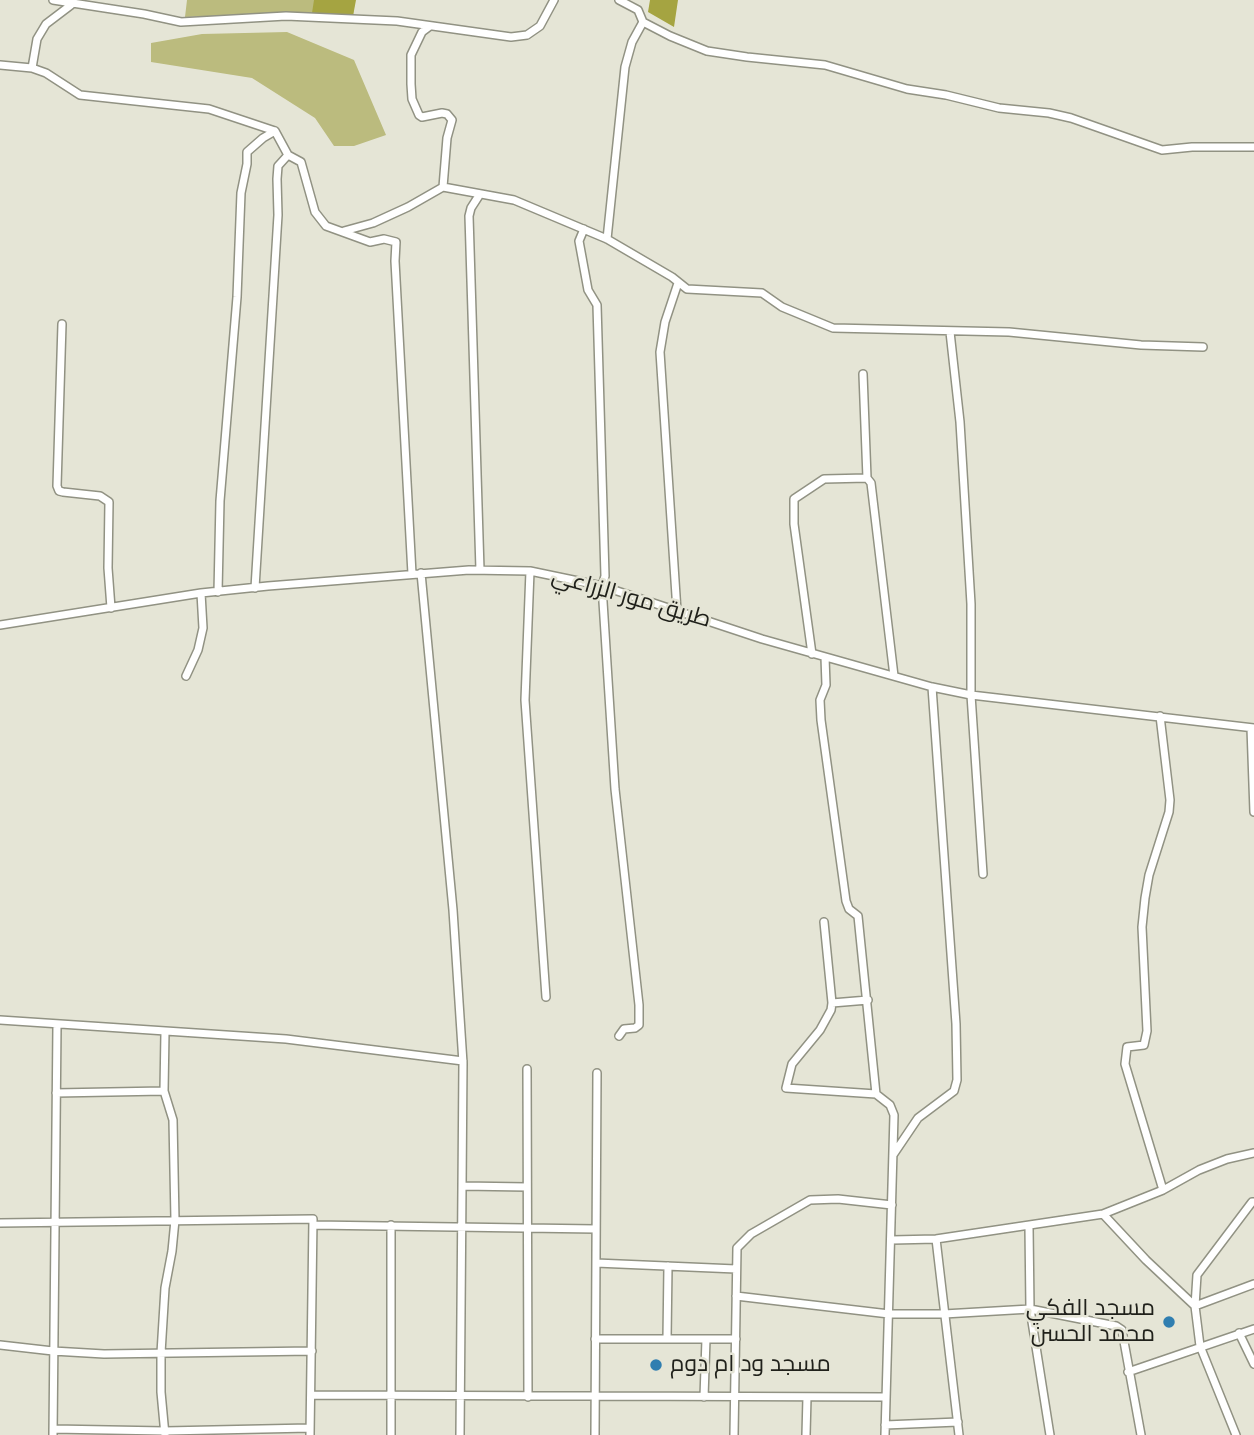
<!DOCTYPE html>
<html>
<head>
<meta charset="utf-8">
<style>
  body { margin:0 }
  canvas { display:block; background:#e5e5d6 }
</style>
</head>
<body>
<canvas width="1254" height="1435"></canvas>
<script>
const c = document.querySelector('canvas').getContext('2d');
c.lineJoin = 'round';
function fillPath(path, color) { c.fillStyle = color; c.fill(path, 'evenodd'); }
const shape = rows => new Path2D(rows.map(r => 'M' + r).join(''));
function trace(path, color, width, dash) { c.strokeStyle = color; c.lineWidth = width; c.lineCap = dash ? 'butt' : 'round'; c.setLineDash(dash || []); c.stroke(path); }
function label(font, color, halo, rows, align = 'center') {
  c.font = font + ' "Nunito Sans",Cairo,sans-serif'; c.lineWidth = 5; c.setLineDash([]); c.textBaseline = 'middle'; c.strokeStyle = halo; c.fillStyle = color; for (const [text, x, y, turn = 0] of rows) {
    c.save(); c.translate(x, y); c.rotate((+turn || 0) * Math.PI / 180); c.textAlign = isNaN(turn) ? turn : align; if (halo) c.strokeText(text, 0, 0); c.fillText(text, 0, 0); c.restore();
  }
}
fillPath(shape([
  [187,0,355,0,353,15,288,13,185,17],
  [287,32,354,60,386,135,354,146,334,146,315,118,252,78,151,62,151,43,202,34]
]), '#bbbb7e');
fillPath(shape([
  [314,0,356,0,353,16,312,13],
  [650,0,678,0,674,27,648,12]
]), '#a5a441');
const minor = shape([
  [53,0,144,14,181,22,286,16,397,21,511,37,527,35,540,26,554,0],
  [619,0,638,10,643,22,670,36,707,51,747,57,825,65,907,89,946,95,999,108,1049,113,1071,118,1162,150,1192,147,1254,147],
  [430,26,422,32,411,55,411,84,412,99,419,115,422,117,442,113,447,114,452,120,447,138,443,187],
  [0,65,32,68,46,73,80,95,209,109,275,131,288,155,301,162,315,212,326,226,370,242,384,239,396,242,395,261,412,574],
  [32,68,37,39,46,24,71,5],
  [480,194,471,208,469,216,480,570],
  [584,229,579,241,588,290,597,305,605,576,602,586,615,789,639,1005,639,1025,635,1028,624,1029,619,1036],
  [344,231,373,223,408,207,443,187,514,200,607,239,672,277,687,289,762,293,782,307,833,328,1009,332,1141,345,1203,347],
  [607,239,625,67,632,42,643,22],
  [62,324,57,486,59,491,63,492,100,496,109,502,108,568,111,608],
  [950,332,960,422,971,604,971,695,983,874],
  [863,374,867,478,871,483,894,676],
  [530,571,525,700,546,997],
  [421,573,453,910,463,1063,460,1435],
  [255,588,278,215,277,179,278,166,288,155],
  [218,592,220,501,237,297,241,193,247,164,247,152,263,138,275,131],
  [677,611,660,352,665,322,678,283],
  [0,625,201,593,268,586,469,570,530,571,602,586,762,639,932,687,971,695,1254,728],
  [812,654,794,524,794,499,824,479,867,478],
  [825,657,826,685,820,700,821,720,846,901,849,909,858,916,876,1094],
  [186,676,198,650,203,628,201,593],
  [1160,716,1170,800,1169,812,1149,875,1145,898,1142,927,1147,1031,1144,1045,1127,1047,1125,1064,1163,1190],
  [1251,728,1254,812],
  [824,922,832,1003,831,1010,820,1030,792,1064,786,1088,876,1094,890,1105,894,1115,885,1435],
  [832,1003,868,1000],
  [0,1020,286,1039,463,1061],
  [165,1032,164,1091,173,1120,175,1220,172,1251,165,1288,161,1353,161,1392,165,1435],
  [527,1069,528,1397],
  [56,1093,164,1091],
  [893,1155,918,1118,954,1091,957,1080,956,1024,932,687],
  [462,1186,527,1187],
  [1254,1202,1252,1202,1197,1275,1195,1306,1254,1284],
  [1103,1214,1163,1190,1199,1170,1227,1159,1254,1153],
  [0,1223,313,1219,310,1435],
  [313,1225,596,1229],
  [391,1225,391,1435],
  [1029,1227,1030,1309,1050,1435],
  [936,1239,959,1435],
  [892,1240,936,1239,1103,1214,1146,1260,1195,1306,1200,1346,1236,1435],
  [596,1263,736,1269],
  [736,1296,889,1314,944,1314,1030,1309,1116,1326,1122,1330,1123,1336,1141,1435],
  [1239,1333,1254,1364],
  [595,1339,736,1339],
  [667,1339,668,1266],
  [0,1345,53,1351,104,1354,312,1351],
  [1128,1372,1254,1329],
  [311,1395,886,1397],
  [704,1397,706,1339],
  [885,1425,958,1422],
  [53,1429,165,1431,310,1428],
  [53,1435,57,1025],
  [595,1435,597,1073],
  [734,1435,737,1248,751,1234,810,1200,838,1199,892,1205],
  [806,1435,807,1397]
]);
trace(minor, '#919283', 10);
trace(minor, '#fff', 7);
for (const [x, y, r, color] of [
  [1169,1322,7,"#307eb0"],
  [656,1365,7,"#307eb0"]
]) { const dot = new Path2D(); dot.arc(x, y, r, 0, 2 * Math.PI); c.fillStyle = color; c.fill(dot); trace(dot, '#e5e5d6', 2.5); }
label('23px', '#20211b', '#e5e5d6', [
  ["طريق مور الزراعي",631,599,16]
]);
label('23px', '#20211b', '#e5e5d6', [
  ["مسجد الفكي",1155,1309],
  ["محمد الحسن",1155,1335],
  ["مسجد ود ام دوم",670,1365,"left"]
], 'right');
</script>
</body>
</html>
